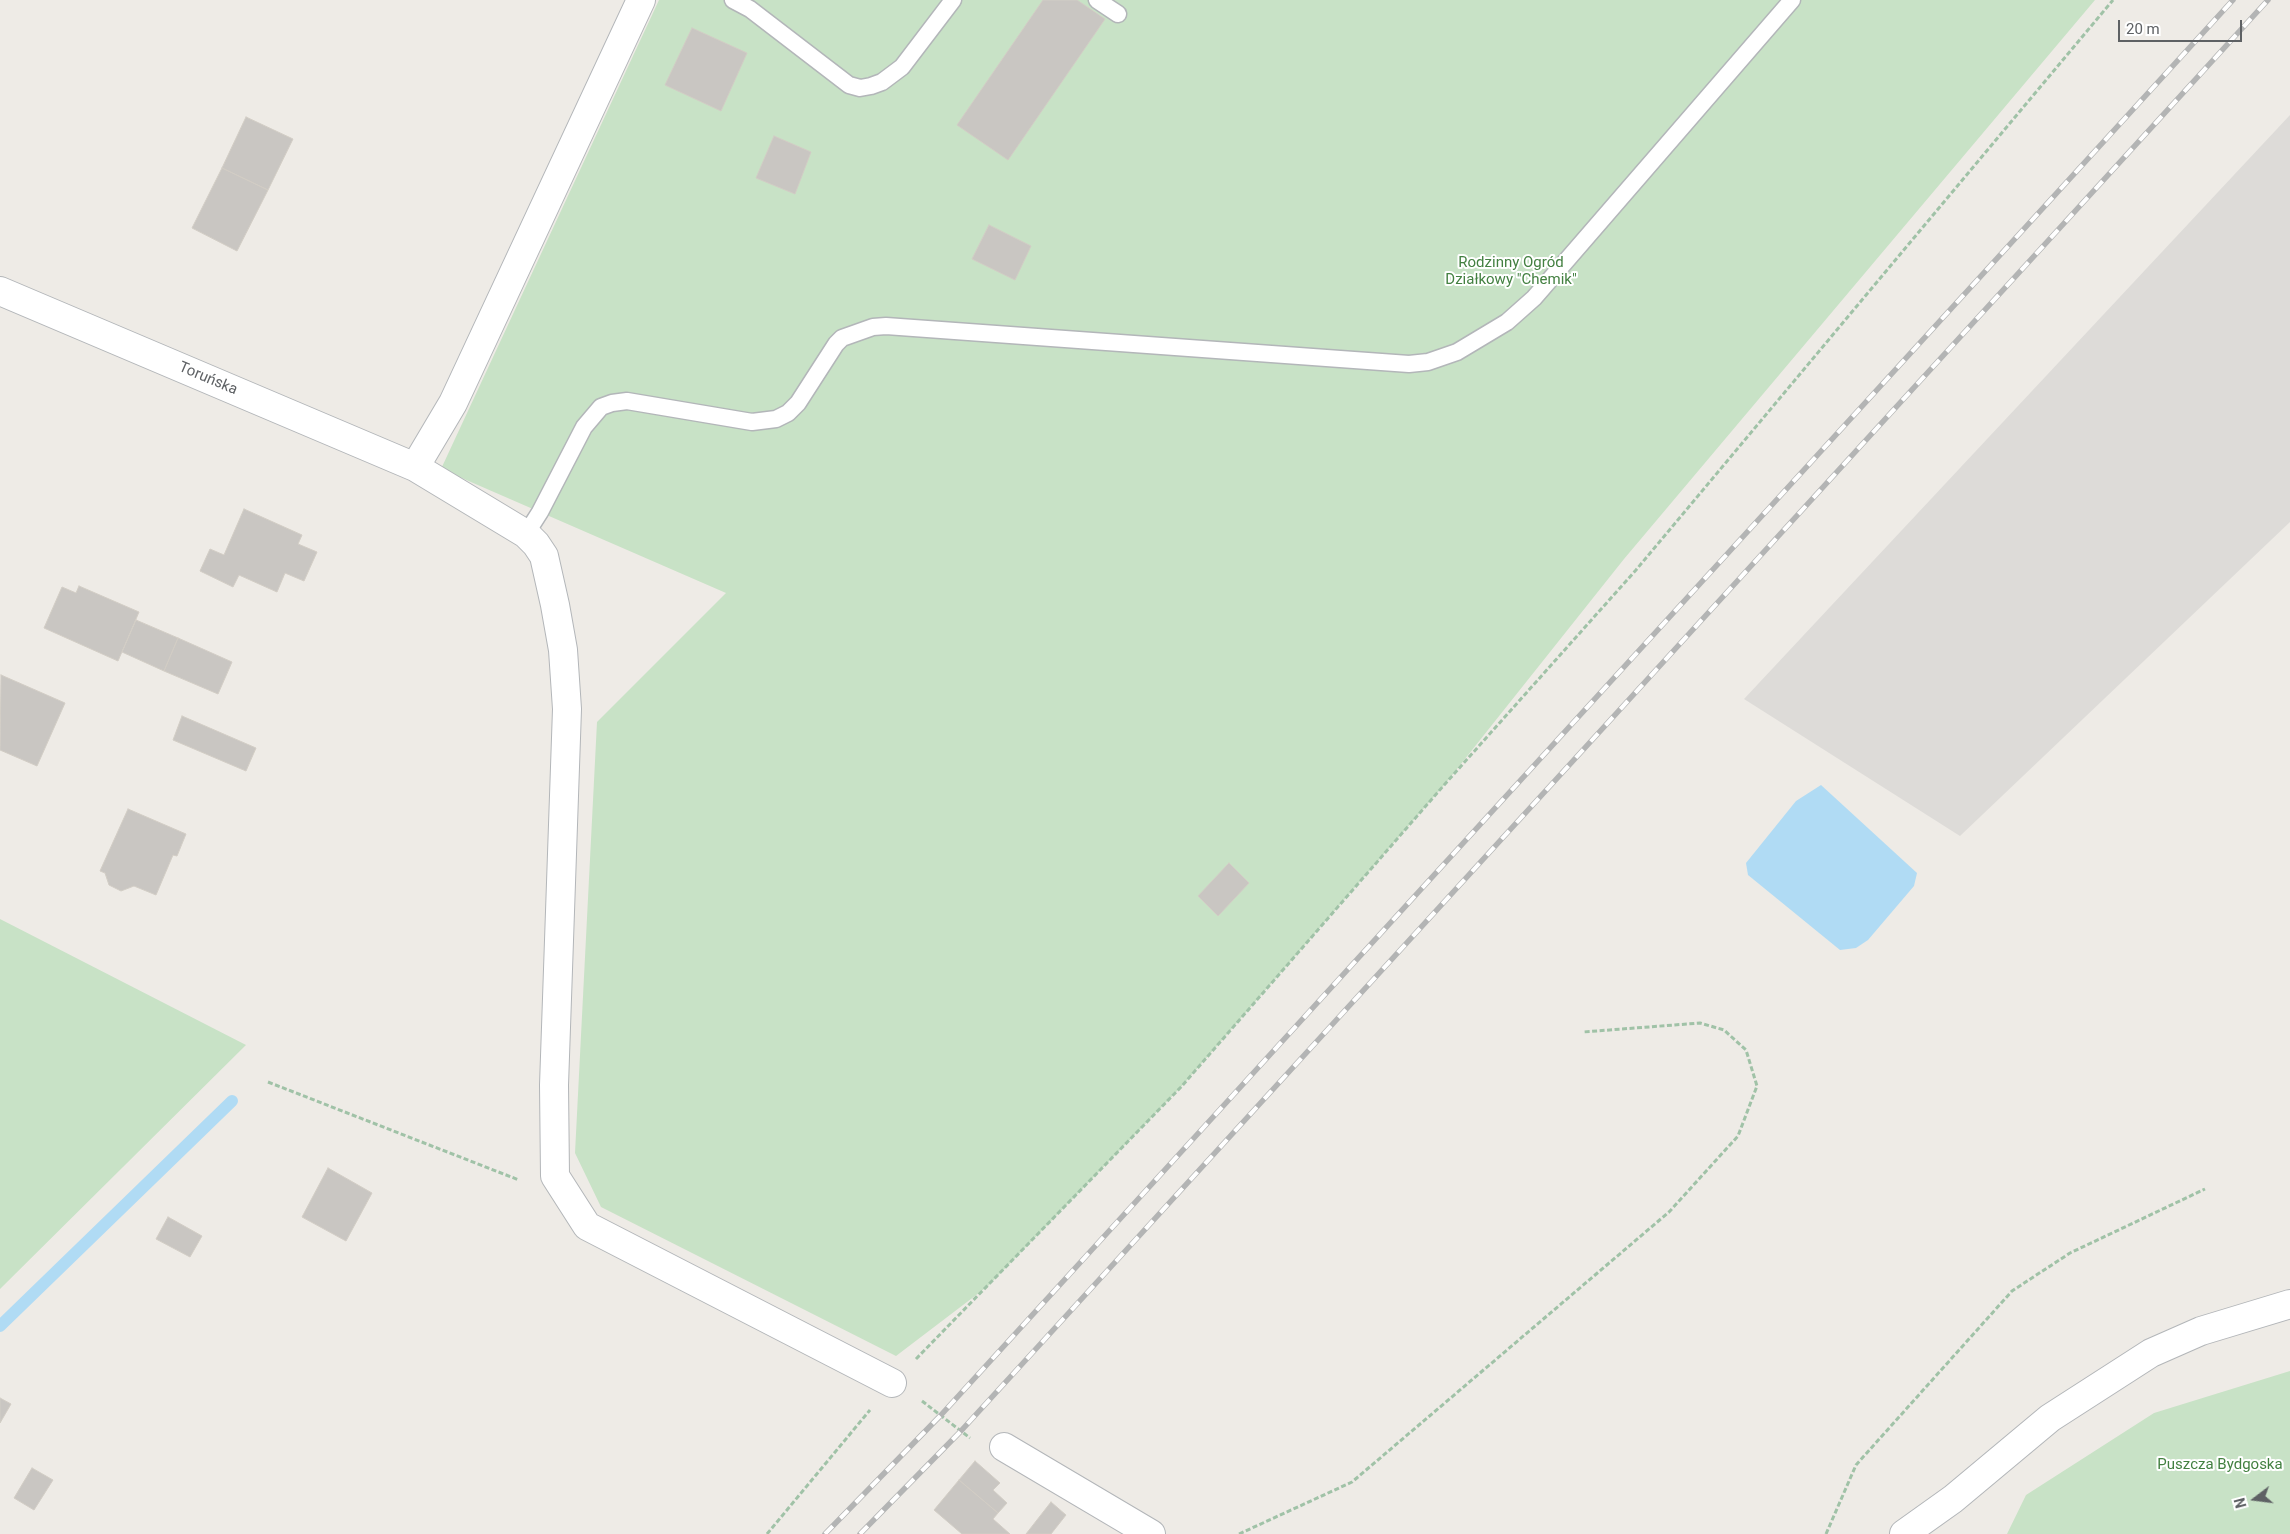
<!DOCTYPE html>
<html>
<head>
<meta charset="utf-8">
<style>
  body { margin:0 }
  #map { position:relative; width:2290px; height:1534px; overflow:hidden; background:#eeebe6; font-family:Roboto,sans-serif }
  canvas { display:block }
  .north { position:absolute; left:2230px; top:1474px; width:50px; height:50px; -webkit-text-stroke:4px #fff; paint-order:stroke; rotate:255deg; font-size:14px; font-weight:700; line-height:20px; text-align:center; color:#5e6164 }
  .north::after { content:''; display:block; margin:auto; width:18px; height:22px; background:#5e6164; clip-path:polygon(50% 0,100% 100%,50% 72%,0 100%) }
  .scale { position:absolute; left:2118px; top:20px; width:124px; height:22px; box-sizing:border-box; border:2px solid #5e6164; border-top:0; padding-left:6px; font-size:15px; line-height:18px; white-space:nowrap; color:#5e6164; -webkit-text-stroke:4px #fff; paint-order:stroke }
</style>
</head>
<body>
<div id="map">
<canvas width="2290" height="1534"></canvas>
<div class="north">N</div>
<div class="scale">20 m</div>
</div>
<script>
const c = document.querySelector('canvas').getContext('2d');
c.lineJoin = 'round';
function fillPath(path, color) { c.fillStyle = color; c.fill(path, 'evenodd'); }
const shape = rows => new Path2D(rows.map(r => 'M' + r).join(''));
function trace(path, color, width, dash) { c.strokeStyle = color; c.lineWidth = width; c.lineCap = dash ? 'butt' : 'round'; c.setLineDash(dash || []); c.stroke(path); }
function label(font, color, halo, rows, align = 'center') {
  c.font = font + ' Roboto,sans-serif'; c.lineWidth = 4; c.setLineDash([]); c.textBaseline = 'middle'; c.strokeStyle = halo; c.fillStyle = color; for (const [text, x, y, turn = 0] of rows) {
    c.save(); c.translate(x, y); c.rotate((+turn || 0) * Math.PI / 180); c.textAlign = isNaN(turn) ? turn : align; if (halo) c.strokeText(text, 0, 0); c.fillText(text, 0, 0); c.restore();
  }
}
fillPath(shape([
  [2290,115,2290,522,1960,836,1744,699]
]), '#dddbd8');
fillPath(shape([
  [659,0,2095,0,1624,559,1445,784,1181,1087,988,1286,896,1356,601,1207,575,1153,597,722,726,593,441,469],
  [0,919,246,1045,0,1289],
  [2290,1371,2290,1534,2007,1534,2026,1495,2154,1413]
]), '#c8e2c6');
fillPath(shape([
  [1821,785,1917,873,1914,886,1868,940,1856,948,1840,950,1748,875,1746,863,1796,801]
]), '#b0dbf4');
trace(shape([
  [0,1326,232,1101]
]), '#b0dbf4', 12);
const building = shape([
  [1043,0,1077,0,1105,19,1008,160,957,125,1043,0],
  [692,28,747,53,721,111,665,85,692,28],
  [246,117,293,139,268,190,222,168,246,117],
  [774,136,811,152,795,194,756,178,774,136],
  [222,168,268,190,237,251,192,228,222,168],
  [989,225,1031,246,1015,280,972,259,989,225],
  [244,509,302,535,298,544,317,552,304,581,285,573,277,592,239,575,233,587,200,571,210,549,224,555,244,509],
  [79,586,139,612,118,661,44,628,62,587,76,593,79,586],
  [136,620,178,638,164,671,122,652,136,620],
  [178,638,232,662,218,694,164,671,178,638],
  [1,675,65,703,37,766,0,750,1,675],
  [182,716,256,748,246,771,173,740,182,716],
  [128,809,186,834,177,856,173,855,156,895,134,886,121,891,109,885,105,873,100,871,128,809],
  [1229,863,1249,883,1218,916,1198,896,1229,863],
  [328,1168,372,1193,346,1241,302,1217,328,1168],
  [168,1217,202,1236,190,1257,156,1239,168,1217],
  [0,1398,11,1404,0,1423,0,1398],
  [975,1461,1000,1483,993,1490,1007,1503,998,1513,959,1480,975,1461],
  [32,1468,53,1480,34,1510,14,1498,32,1468],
  [959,1480,998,1513,993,1519,1010,1534,962,1534,934,1510,959,1480],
  [1051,1502,1066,1515,1051,1534,1026,1534,1051,1502]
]);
fillPath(building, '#c9c6c2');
trace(building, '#d2cdc5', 1);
const lane = shape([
  [733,0,750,9,849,85,860,88,871,86,882,82,902,67,953,0],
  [1097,0,1118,14],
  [526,534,540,512,584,427,601,407,612,403,627,401,752,422,776,419,788,413,798,403,836,344,842,338,873,327,886,326,1409,364,1428,362,1457,352,1507,322,1534,298,1792,0]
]);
const street = shape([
  [0,291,415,467,526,534,536,544,544,556,555,605,563,650,567,709,554,1085,555,1176,587,1226,892,1383],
  [415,467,453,403,641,0],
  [1004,1447,1151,1534],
  [1904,1534,1953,1499,2050,1418,2151,1353,2201,1331,2290,1304]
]);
trace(lane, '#b3b6b9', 19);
trace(street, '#b3b6b9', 30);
trace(shape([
  [268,1082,519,1180],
  [916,1359,1181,1087,1445,784,1636,570,2113,0],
  [922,1401,970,1438],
  [767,1534,870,1410],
  [1239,1534,1352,1482,1669,1212,1738,1136,1757,1086,1746,1050,1724,1030,1700,1023,1583,1032],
  [1826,1534,1856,1465,2012,1291,2070,1253,2205,1189]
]), '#a0c2a7', 3, [5, 2.5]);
trace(lane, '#fff', 16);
trace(street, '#fff', 28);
const rail = shape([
  [825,1534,941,1415,2233,0],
  [860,1534,960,1432,2268,0]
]);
trace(rail, '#b3b4b4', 5.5);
trace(rail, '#fff', 4, [11]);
label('15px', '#438041', '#fff', [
  ["Rodzinny Ogród",1511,263],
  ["Działkowy \"Chemik\"",1511,280],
  ["Puszcza Bydgoska",2220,1465]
]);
label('15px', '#5e6164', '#fff', [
  ["Toruńska",208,379,23]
]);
</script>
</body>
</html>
